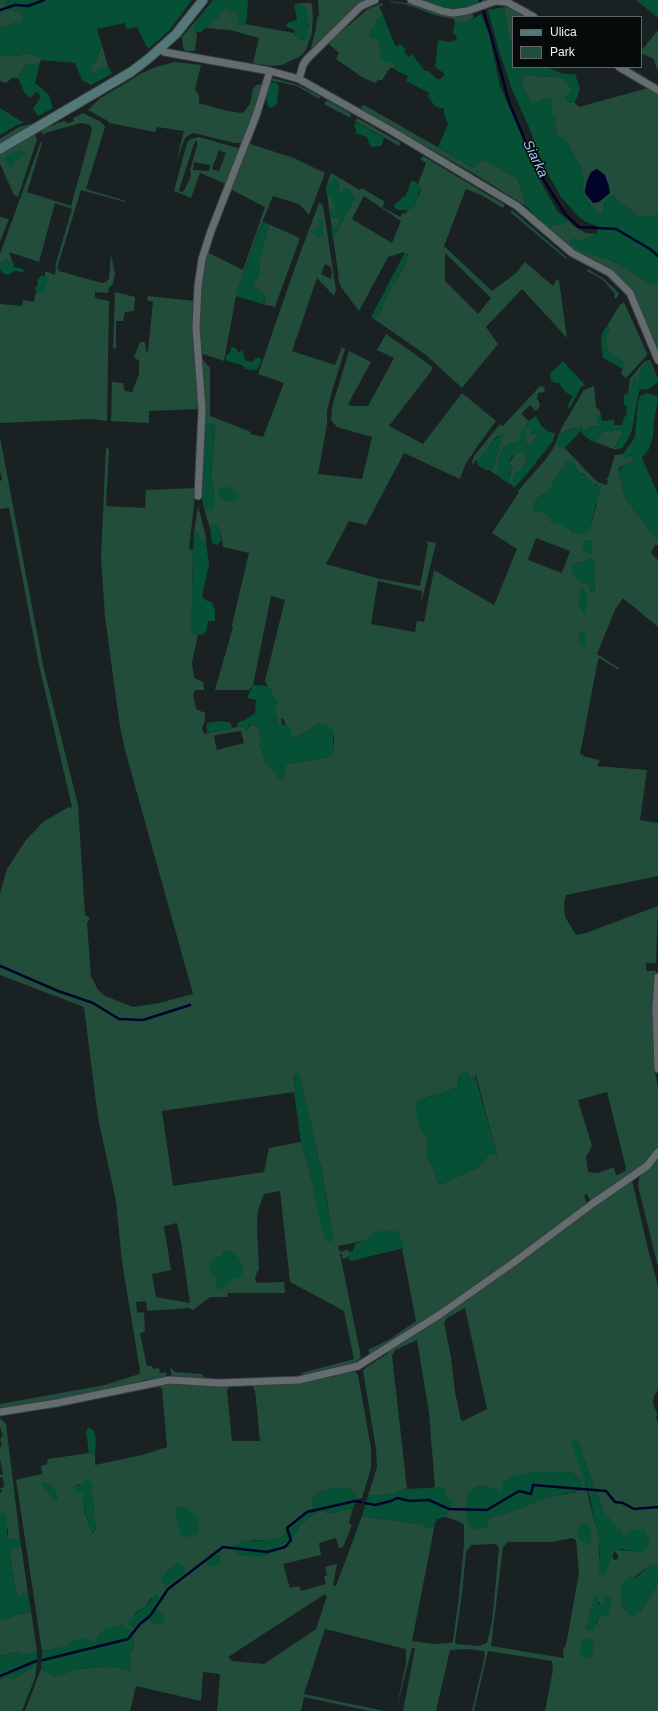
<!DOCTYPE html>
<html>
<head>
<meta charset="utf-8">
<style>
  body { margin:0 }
  #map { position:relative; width:658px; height:1711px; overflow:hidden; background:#192122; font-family:Helvetica,sans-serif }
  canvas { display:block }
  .legend { position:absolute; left:512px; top:16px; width:130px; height:52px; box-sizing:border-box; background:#070a0a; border:1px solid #636768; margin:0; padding:5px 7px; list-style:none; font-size:12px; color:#eef3f5 }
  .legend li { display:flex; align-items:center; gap:8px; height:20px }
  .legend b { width:20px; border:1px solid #636768 }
</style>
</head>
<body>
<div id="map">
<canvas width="658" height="1711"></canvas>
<ul class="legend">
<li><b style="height:5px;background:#547877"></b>Ulica</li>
<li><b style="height:11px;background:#224d3a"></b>Park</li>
</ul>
</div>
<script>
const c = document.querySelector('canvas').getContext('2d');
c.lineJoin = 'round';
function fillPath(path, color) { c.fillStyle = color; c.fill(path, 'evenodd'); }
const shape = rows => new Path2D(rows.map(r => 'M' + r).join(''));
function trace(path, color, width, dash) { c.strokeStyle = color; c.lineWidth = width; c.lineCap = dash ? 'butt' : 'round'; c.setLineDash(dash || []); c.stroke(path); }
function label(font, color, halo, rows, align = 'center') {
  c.font = font + ' Helvetica,sans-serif'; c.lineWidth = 3; c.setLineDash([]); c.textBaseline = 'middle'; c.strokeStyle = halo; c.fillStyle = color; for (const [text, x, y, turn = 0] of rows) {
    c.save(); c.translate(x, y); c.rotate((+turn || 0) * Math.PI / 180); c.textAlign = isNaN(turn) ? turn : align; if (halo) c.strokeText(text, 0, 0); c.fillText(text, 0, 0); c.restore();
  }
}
fillPath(shape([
  [0,0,9,0,5,2,7,9,22,12,24,20,0,28],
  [318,0,365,0,313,48,311,48,316,28,317,17,319,16],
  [390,1,412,4,446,15,463,16,472,13,474,17,467,22,455,23,454,19,434,15,414,7,403,4,390,2],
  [299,3,310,3,312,5,313,18,312,32,306,50,301,56,282,65,272,66,253,63,259,38,230,30,205,28,216,19,224,9,228,9,240,11,238,14,238,23,240,25,245,24,294,33,295,36,309,26,306,11,304,6],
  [382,3,383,5,379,6,383,15,377,20,374,27,385,61,395,64,394,68,390,68,382,80,378,80,375,83,362,77,336,59,339,53,328,43,368,9],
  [504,7,512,8,529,17,513,17,513,46,508,35],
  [200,16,194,27,194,32,197,33,195,51,186,51,183,48,182,37],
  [658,30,658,68,657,70,654,59,641,53,641,51],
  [102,46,108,66,92,74,90,68,95,62],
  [0,52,2,55,16,56,26,53,38,56,41,60,40,63,25,66,18,78,12,78,6,83,0,81],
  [175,62,201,65,195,90,199,95,199,103,228,111,241,113,244,112,250,104,253,89,256,85,262,84,259,99,242,143,235,143,194,133,189,135,185,138,176,162,184,131,157,127,155,132,109,123,108,121,88,110,99,99,142,73,156,67],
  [527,74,547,77,556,76,565,79,572,89,567,95,568,103,574,102,579,107,648,88,658,93,658,214,653,216,637,216,612,195,602,212,598,215,584,195,582,187,584,180,580,166,566,141,558,136,555,130,556,118,532,105,520,81],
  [269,77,298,85,320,96,319,99,297,86,269,80],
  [327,100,351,114,350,118,324,104],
  [364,105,474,168,482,159,518,178,526,206,471,172,362,110,361,106],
  [262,109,250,144,294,158,325,173,309,215,299,204,273,196,258,232,236,296,224,361,200,353,198,303,206,252],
  [232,190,265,207,243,270,209,253,220,216],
  [83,113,101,122,105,127,86,189,126,201,125,202,81,190,57,268,59,271,102,283,106,282,109,279,111,254,115,274,113,283,109,288,108,293,95,292,95,297,98,299,109,301,107,421,91,419,0,423,0,304,22,306,23,300,34,302,36,292,38,293,46,285,47,278,45,276,45,271,55,275,56,267,55,266,72,209,55,203,39,262,9,252,12,261,16,264,6,260,0,264,0,254,41,141,42,143,27,192,71,206,92,130,90,125,81,123,45,133,44,135,43,133,41,133,42,129,64,121,68,123,74,121,73,118],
  [357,118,401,143,399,146,355,121],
  [31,124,32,124,0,144,0,139,19,127],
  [35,134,37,139,36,143,18,197,14,195,0,164,0,154],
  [199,137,241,149,226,184,200,173,191,198,174,191,187,143,191,139],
  [195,141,197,141,197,146,190,170,191,176,184,191,181,192,179,191,181,184],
  [219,150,226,153,219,171,217,171,212,169],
  [194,162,210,165,209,171,193,170],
  [423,156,505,205,503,208,481,195,466,189,444,246,492,291,515,274,525,262,553,286,557,279,559,281,567,338,522,289,486,327,498,344,462,388,426,355,374,319,379,315,389,291,404,268,408,254,404,254,404,252,388,257,359,311,344,291,339,283,338,272,326,187,331,173,360,190,362,188,385,202,382,207,400,217,403,213,406,214,408,209,411,210,418,197,421,190,418,184,426,163,420,159],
  [339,180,338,194,355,197,333,239,332,225,335,231,341,218,341,216,333,218,335,210,337,211,338,209,335,205,335,202,328,185],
  [364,196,401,221,392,243,352,219],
  [445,253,491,298,478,314,445,281],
  [319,203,322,204,324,212,336,290,334,296,317,278,292,351,335,365,342,347,345,349,332,391,327,411,327,424,318,474,362,479,372,437,337,427,331,420,332,407,349,351,371,362,348,404,352,406,368,406,394,358,377,350,386,334,422,359,432,367,432,370,389,426,423,444,462,393,496,421,479,444,465,465,460,479,404,453,366,525,349,521,326,564,380,579,420,586,428,544,426,541,436,543,421,604,422,591,378,581,371,624,415,632,417,621,424,622,434,570,494,605,517,549,492,533,519,492,518,491,545,460,553,449,556,442,560,447,562,446,565,448,594,479,600,483,607,485,608,480,605,479,608,478,615,455,623,454,623,458,633,455,634,459,631,463,625,464,619,468,619,476,622,481,622,486,626,498,643,522,658,539,658,545,655,545,651,553,658,560,658,627,623,598,615,610,597,654,619,668,619,670,599,658,598,660,580,754,586,757,600,760,597,766,647,770,640,820,658,823,658,876,566,895,564,903,565,917,576,935,586,933,658,906,656,963,646,963,646,971,656,971,653,1035,655,1072,658,1087,658,1148,650,1160,591,1202,587,1194,584,1195,587,1204,531,1247,461,1297,371,1356,368,1350,390,1339,416,1321,402,1249,404,1248,364,1241,338,1246,340,1252,346,1250,349,1250,350,1255,345,1259,342,1258,342,1254,340,1254,361,1357,356,1362,302,1377,302,1373,354,1359,344,1311,290,1282,280,1191,264,1194,258,1210,257,1226,259,1270,257,1272,255,1279,257,1283,284,1282,285,1293,228,1293,227,1297,210,1297,193,1310,189,1308,147,1311,146,1301,136,1302,137,1313,144,1312,145,1331,140,1334,147,1366,152,1366,153,1369,159,1368,160,1373,166,1372,166,1378,149,1379,106,1390,47,1402,0,1409,0,1404,105,1385,139,1374,140,1371,122,1262,116,1201,98,1118,84,1007,0,975,0,893,7,869,26,840,43,822,67,808,72,807,39,665,9,508,0,509,0,481,2,480,0,470,0,437,43,665,78,805,85,915,90,918,87,923,91,976,98,990,105,996,133,1007,159,1003,193,994,125,750,120,727,105,617,101,557,106,448,109,449,106,506,145,508,146,490,196,488,189,549,193,550,192,593,193,634,198,635,192,662,194,678,203,682,204,690,196,690,193,694,196,709,205,713,205,720,202,728,204,734,237,727,244,726,246,731,251,724,260,727,259,730,262,741,259,743,266,762,281,780,286,764,330,757,334,748,334,736,321,723,295,738,291,737,283,718,281,719,282,725,278,724,276,719,279,718,276,716,274,707,278,704,265,681,285,600,271,596,253,685,249,690,215,690,233,627,232,625,249,553,223,547,220,529,212,524,210,528,204,508,211,510,215,493,211,479,215,432,214,424,204,426,200,357,210,368,210,416,251,432,250,434,263,437,284,383,258,374,299,256],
  [325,264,331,267,332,273,331,279,321,274],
  [568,461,580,473,584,474,592,484,597,484,597,504,589,531,574,532,564,525,551,522,549,515,544,512,541,495,548,493,559,472],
  [536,538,570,551,562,573,528,560],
  [586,562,594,563,593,575,595,591,589,587,588,579,575,563],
  [241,731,244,743,217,750,214,738,215,735],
  [467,1072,471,1079,476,1075,497,1156,490,1153,477,1168,439,1185,427,1154,429,1144,417,1101,457,1088,459,1076],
  [299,1074,320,1164,329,1211,316,1201,310,1170,301,1142,269,1148,264,1172,173,1186,162,1111,294,1092,294,1076],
  [607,1092,626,1168,625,1171,618,1175,616,1175,614,1167,598,1173,588,1172,586,1157,592,1146,578,1100],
  [177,1223,181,1242,190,1303,156,1297,152,1274,171,1270,164,1226],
  [512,210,566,257,566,259,510,212],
  [0,217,9,219,0,242],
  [568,220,575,227,586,233,597,234,579,241,574,239,569,241,597,256,611,260,636,274,648,283,658,285,658,352,631,292,624,281,604,265,569,247,549,229,555,224,562,225],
  [268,224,300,238,275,307,262,304,265,302,264,294,259,289,253,289,255,281,260,273,260,269,258,264],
  [588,269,604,279,616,290,619,294,616,299,614,297,615,294,603,280,587,271],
  [115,292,135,297,134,311,125,312,123,321,116,321,116,349,113,348],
  [148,296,195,301,199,409,149,411,149,423,111,421,112,382,123,383,125,391,132,392,139,374,139,361,134,357,140,342,145,342,146,352,148,351,153,302,147,300],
  [624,302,647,353,647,355,626,378,621,374,625,363,608,352,605,338,609,329,607,326,619,306],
  [648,360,650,360,658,379,658,382,648,361,641,368,639,377,639,381,631,389,630,393,628,394,630,379,644,362],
  [540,386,544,387,545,389,544,392,538,393,537,398,539,402,540,406,536,411,530,405,521,414,529,421,526,423,536,433,537,436,534,440,530,445,526,443,526,431,519,441,503,448,497,463,497,475,489,470,493,469,502,435,497,436,478,461,476,460,473,465,472,462,474,456,500,424,503,426],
  [594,386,596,408,599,409,601,416,598,416,600,427,596,426,590,427,581,433,583,429,574,428,559,434,562,427,584,390],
  [622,429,621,436,615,447,618,449,616,450,595,442,602,432],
  [521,452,526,456,527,462,522,469,515,474,511,485,508,483,512,466,509,463,516,453],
  [198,506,206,537,207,544,206,542,199,540,198,533,194,534],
  [658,1157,658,1267,638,1186,639,1178],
  [631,1182,633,1184,648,1249,658,1286,658,1390,654,1396,653,1403,657,1414,656,1418,658,1422,658,1564,647,1567,621,1588,621,1603,625,1610,640,1612,658,1583,658,1711,545,1711,553,1670,552,1661,488,1651,474,1711,472,1711,485,1655,484,1651,467,1649,450,1650,436,1711,403,1711,415,1648,412,1648,396,1711,406,1663,406,1649,325,1629,304,1694,384,1711,370,1711,304,1697,301,1711,217,1711,220,1676,219,1674,203,1672,201,1701,136,1686,130,1711,25,1711,41,1669,55,1676,78,1669,111,1666,131,1671,129,1653,134,1647,131,1631,95,1642,42,1651,16,1480,42,1474,41,1466,47,1464,48,1459,89,1453,95,1454,95,1465,142,1455,167,1447,162,1389,160,1387,150,1388,150,1385,170,1383,241,1386,242,1387,229,1387,227,1390,232,1441,260,1441,255,1390,254,1390,253,1386,295,1383,353,1369,358,1375,371,1448,371,1468,362,1498,357,1499,355,1494,333,1488,317,1494,312,1499,314,1508,304,1513,304,1518,280,1538,269,1540,252,1540,236,1552,242,1556,277,1547,293,1537,299,1526,315,1513,326,1510,327,1514,353,1508,349,1523,352,1525,343,1547,339,1548,336,1538,319,1543,321,1555,283,1564,290,1588,299,1586,301,1591,326,1584,324,1577,327,1575,325,1567,337,1564,333,1585,336,1586,362,1516,421,1524,432,1528,435,1524,412,1641,433,1644,451,1643,453,1641,459,1596,464,1545,464,1525,458,1521,445,1517,451,1505,441,1487,435,1488,429,1413,417,1340,395,1350,392,1356,407,1489,393,1494,368,1496,377,1467,376,1449,363,1371,365,1368,387,1354,392,1348,577,1216],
  [465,1308,487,1409,463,1421,461,1420,455,1392,451,1357,444,1323,447,1318],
  [578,1442,603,1511,624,1538,644,1531,649,1541,636,1551,617,1550,615,1551,618,1555,618,1559,614,1560,612,1556,610,1560,599,1557,600,1540,598,1528,595,1524,585,1483],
  [531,1472,571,1472,581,1480,576,1492,548,1497,510,1512,490,1517,468,1525,467,1494,477,1486,489,1487,502,1493],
  [86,1480,93,1485,90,1491,94,1505,93,1515,96,1528,93,1534,84,1511,84,1493,77,1492,74,1488,77,1484,81,1484],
  [181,1507,193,1514,199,1527,195,1535,179,1526,176,1518],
  [572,1538,576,1540,579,1573,566,1645,563,1649,564,1658,491,1646,503,1547,508,1542,552,1542],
  [496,1544,499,1548,492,1622,487,1643,479,1646,456,1644,455,1642,462,1594,466,1552,471,1545],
  [178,1563,173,1580,166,1586,166,1572],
  [325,1594,327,1596,316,1629,264,1664,232,1661,228,1657],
  [595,1595,601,1606,603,1615,598,1618,597,1623,586,1630],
  [151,1598,159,1602,156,1609,163,1615,153,1622,147,1617,134,1628,135,1613,145,1607],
  [170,1367,175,1372,202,1374,203,1377,214,1378,213,1381,172,1378],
  [0,1418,6,1424,20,1539,7,1539,8,1532,5,1515,0,1513,0,1493,2,1491,0,1488,4,1487,3,1477,0,1478,0,1475,3,1474,0,1459,0,1447,2,1446,0,1439,3,1435,0,1427],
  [21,1545,28,1593,22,1594,21,1598,17,1596,15,1585,13,1583,15,1577,11,1570,12,1563,8,1552],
  [31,1611,37,1651,24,1656,16,1652,0,1656,0,1620],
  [37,1664,35,1678,22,1711,0,1711,0,1679,6,1677,14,1679]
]), '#224d3a');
fillPath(shape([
  [9,0,192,0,169,31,148,49,137,27,126,29,125,23,97,29,102,46,95,62,90,68,92,74,108,66,112,74,91,85,82,80,75,63,41,60,38,56,26,53,16,56,2,55,0,52,0,28,24,20,22,12,7,9,5,2],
  [213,0,248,0,247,20,245,24,240,25,238,23,238,14,240,11,236,13,229,11,228,9,224,9,216,19,201,32,194,32,194,27,200,16],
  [417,0,488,0,466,7,450,9],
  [636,0,658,0,658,18],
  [299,3,306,7,309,24,307,28,309,35,304,41,299,40,294,33,295,30,287,27,286,25,289,22,297,20,294,5],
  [504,7,508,35,513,46,513,67,546,67,563,74,575,74,580,88,577,98,574,102,568,103,564,98,572,89,564,79,556,76,547,77,527,74,520,81,532,105,540,99,549,98,553,99,551,112,556,118,556,130,558,136,566,141,580,166,584,180,582,187,584,195,598,214,602,212,604,201,612,195,637,216,653,216,658,214,658,285,648,283,636,274,611,260,581,251,570,245,569,241,574,239,579,241,597,234,597,226,586,222,578,216,561,197,546,171,537,150,531,132,512,90,500,54,488,10],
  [481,14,489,34,500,86,543,186,558,212,568,220,562,225,555,224,549,229,526,206,518,178,482,159,474,168,438,147,448,124,444,114,444,109,435,106,428,97,429,93,406,81,408,76,397,71,394,68,395,64,385,61,380,57,381,50,377,38,371,39,369,36,369,30,374,27,377,20,383,15,395,45,398,47,400,44,406,49,404,52,409,57,412,54,425,71,428,71,437,79,440,79,445,74,435,67,438,40,450,42,456,40,457,37,453,33,455,23,467,22],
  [40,63,35,83,49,95,53,108,38,116,33,109,40,98,39,93,36,92,30,98,24,92,18,78,25,66],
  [270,82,277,83,279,87,277,104,272,108,268,107,266,99],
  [0,108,24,123,17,125,0,135],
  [356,122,384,138,381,146,373,147,370,146,367,137,355,133,356,129,354,126],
  [18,151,23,151,25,154,24,157,15,161,14,165,10,166,7,164,5,160,6,156],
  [335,178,339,180,338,194,339,194,345,188,349,189,355,197,333,239,331,225,333,225,335,230,341,218,341,216,331,218,330,216,331,209,337,211,338,209,335,208,333,198,327,196,326,187,332,179],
  [411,181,414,181,418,184,421,190,418,194,417,203,411,210,398,210,394,207,394,205,406,195],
  [318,219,321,221,324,219,322,230,324,232,323,235,321,235,318,240,317,234,315,235,310,232,311,229,313,229,315,232,315,228,319,226,319,223,317,221],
  [262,222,268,224,269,227,258,264,260,269,260,273,255,281,253,289,259,289,267,297,262,304,236,296],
  [404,254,408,255,404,268,389,291,379,315,374,319,371,317],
  [6,260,13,263,14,267,20,268,26,271,21,272,15,271,8,275,3,273,0,270,0,264],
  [42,275,49,279,49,282,46,285,44,293,38,293,35,289,38,284,37,280],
  [607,326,609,329,605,338,608,352,625,363,623,369,603,358,601,342,602,333],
  [232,347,236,348,238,353,242,350,246,361,252,362,256,358,261,358,260,365,256,370,246,369,242,365,227,361,226,360,226,356,229,354],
  [563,361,585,385,581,387,569,409,568,405,573,396,565,392,559,383,555,383,551,380,550,374],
  [648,361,658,382,649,389,645,390,641,389,639,391,632,430,627,441,622,448,618,449,615,447,621,436,621,429,602,432,595,442,591,441,581,433,590,427,596,426,600,427,597,419,598,416,601,416,602,421,614,420,614,425,622,425,624,418,627,414,626,411,627,407,624,405,624,395,630,393,634,378,639,381,639,377,641,368],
  [646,393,657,396,658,400,654,421,653,437,649,449,642,458,658,494,658,539,643,522,626,498,622,486,622,481,618,472,625,464,631,463,633,459,633,455,630,455,625,460,623,458,623,454,635,437,638,402,640,396],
  [536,416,541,426,549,432,555,433,553,441,526,475,514,488,511,485,513,478,515,474,525,466,527,462,526,456,521,452,516,453,511,458,509,463,512,466,513,469,509,473,511,478,507,483,497,475,497,463,503,448,508,444,519,441,519,436,523,429,526,431,526,443,530,445,534,440,537,436,536,433,530,435,530,429,526,427,526,423],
  [207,423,214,424,215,432,211,479,215,493,215,504,211,511,204,508,202,500,204,426],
  [582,426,583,429,580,432,565,448,562,446,560,447,556,442,559,434],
  [500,434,502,435,493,470,486,470,479,466,477,463,478,459],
  [568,461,573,461,576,470,588,478,592,484,601,486,589,531,582,534,574,532,571,529,566,529,563,525,550,522,549,515,544,512,535,512,532,506,537,498,548,492,559,472],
  [225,486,239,493,239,500,232,502,223,500,219,495,218,491],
  [212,524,216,524,220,529,221,541,217,545,212,543,210,528],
  [198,533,199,540,206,542,209,565,202,596,205,600,212,602,215,609,215,621,208,621,206,632,203,635,193,634,191,631,193,550,194,534],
  [584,540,592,540,592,554,588,554,583,550,582,543],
  [588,558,592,558,594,563,593,575,595,592,590,592,588,580,586,584,582,583,577,580,572,573,572,566,575,563,586,562],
  [580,588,584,588,587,598,586,610,584,615,579,605],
  [581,630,585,632,586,647,577,643],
  [253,685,268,686,278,704,274,707,276,716,278,716,279,718,276,719,278,724,286,725,291,729,291,737,296,738,321,723,328,725,332,729,334,748,330,757,286,764,284,778,281,780,266,762,259,743,262,741,259,730,260,727,251,724,249,725,248,730,246,731,244,726,237,727,238,722,245,720,255,713,256,700,247,698],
  [222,721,231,723,232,728,207,733,207,723],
  [467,1072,471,1079,475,1075,497,1156,490,1153,477,1168,439,1185,427,1154,429,1144,427,1137,422,1133,415,1110,417,1101,457,1088,459,1076],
  [295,1073,299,1074,320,1164,334,1240,331,1242,326,1242,321,1228,310,1170,301,1142,294,1092],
  [392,1230,398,1232,404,1248,351,1261,348,1258,350,1255,349,1252,353,1251,355,1244,364,1241,373,1232],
  [227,1250,237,1255,244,1270,240,1277,236,1278,232,1277,230,1283,219,1290,216,1288,217,1276,210,1274,209,1263,222,1255,222,1251],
  [89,1428,93,1430,96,1437,95,1454,89,1453,86,1432,87,1429],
  [574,1438,578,1442,603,1511,621,1531,624,1538,629,1530,640,1529,644,1531,649,1541,648,1548,642,1553,622,1549,617,1550,614,1552,605,1575,599,1576,600,1540,598,1528,595,1524,590,1497,571,1442],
  [531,1472,571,1472,581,1480,584,1490,548,1497,510,1512,490,1517,486,1528,476,1530,468,1525,467,1494,477,1486,489,1487,502,1493,502,1482,512,1476],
  [86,1480,91,1481,93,1485,90,1491,94,1505,93,1515,96,1528,92,1534,82,1502,84,1493,77,1493,74,1488,74,1486,81,1484],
  [44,1481,52,1486,55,1490,58,1496,57,1500,54,1501,46,1491,42,1484],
  [441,1487,444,1488,447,1497,452,1500,451,1505,445,1517,437,1519,432,1528,426,1528,421,1524,362,1516,368,1496,393,1494,407,1489],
  [333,1488,349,1488,353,1491,357,1499,353,1508,327,1514,326,1510,315,1513,299,1526,293,1537,277,1547,276,1552,260,1557,242,1556,236,1552,233,1546,241,1541,269,1540,280,1538,304,1518,304,1513,314,1508,312,1499,317,1494],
  [176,1507,181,1507,188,1510,193,1514,199,1521,199,1527,195,1535,189,1537,181,1536,176,1518],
  [0,1513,6,1515,7,1520,7,1539,20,1539,21,1545,8,1552,12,1563,11,1570,15,1577,13,1583,15,1585,17,1596,21,1597,22,1594,28,1593,31,1611,0,1620],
  [581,1524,588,1524,591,1530,592,1538,590,1544,583,1543,578,1537,578,1527],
  [215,1555,218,1555,221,1559,219,1565,213,1566,206,1564,206,1562],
  [178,1563,185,1567,184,1573,166,1586,161,1583,162,1579,166,1572],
  [658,1564,658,1583,640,1612,631,1618,621,1603,621,1588,623,1582,628,1576,637,1577,647,1567],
  [156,1594,159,1597,159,1602,156,1609,163,1615,165,1619,164,1623,159,1625,153,1622,147,1617,134,1628,130,1626,128,1620,145,1607],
  [595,1595,599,1595,598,1603,601,1606,605,1596,611,1597,611,1606,609,1615,603,1615,598,1618,593,1631,586,1630],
  [121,1624,131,1630,134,1648,129,1653,131,1671,111,1666,78,1669,55,1676,41,1669,42,1651,65,1647,71,1641,89,1638,95,1642,101,1631],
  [587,1638,594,1640,594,1649,591,1657,586,1659,580,1655,580,1649,583,1640],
  [37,1651,37,1664,14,1679,6,1677,0,1679,0,1656,16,1652,24,1656]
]), '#065036');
fillPath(shape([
  [597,169,605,175,609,187,610,193,599,202,593,203,585,193,585,190,587,181,591,172]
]), '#00042a');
trace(shape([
  [480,0,492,39,509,102,537,169,565,214,579,227,616,229,650,249,658,256],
  [0,10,15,5,28,6,44,0],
  [0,966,58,991,93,1003,119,1019,143,1020,190,1005],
  [365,1503,375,1505,391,1501,397,1498,410,1501,429,1500,449,1509,487,1510,519,1491,531,1494,533,1485,606,1491,615,1502,623,1503,634,1509,658,1507],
  [43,1660,128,1639,140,1624,150,1616,168,1589,223,1547,267,1552,285,1547,291,1540,287,1528,307,1512,355,1501,361,1502],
  [0,1676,36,1661]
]), '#00042a', 2.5);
const minor = shape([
  [411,0,442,11,453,13,467,11,496,1,507,2,534,17],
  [160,49,164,52,270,71,299,79,390,130,517,206,572,253,610,273,630,293,658,360],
  [619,67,658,90],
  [299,79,303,65,307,59,361,6,375,0],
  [198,496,202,410,196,327,198,286,202,259,211,231,256,116,270,71],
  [658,977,656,1008,658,1069],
  [0,1412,57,1403,169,1380,219,1383,299,1380,358,1366,439,1315,513,1263,592,1204,647,1166,658,1152]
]);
const secondary = shape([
  [0,149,131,72,148,59,176,34,203,0]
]);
trace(minor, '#383d3f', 9);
trace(secondary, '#383d3f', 11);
trace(minor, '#636c6e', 7);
trace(secondary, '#547877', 9);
label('italic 14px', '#9fc0f9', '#070a0a', [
  ["Siarka",535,159,64]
]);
</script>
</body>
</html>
